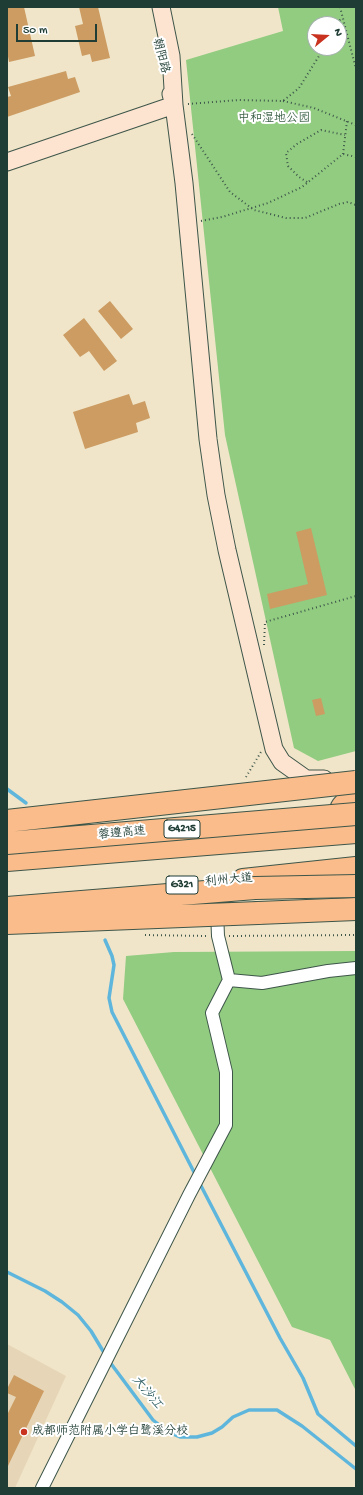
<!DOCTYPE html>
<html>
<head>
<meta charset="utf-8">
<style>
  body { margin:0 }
  #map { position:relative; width:363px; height:1495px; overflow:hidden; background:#f0e5c9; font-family:"Gochi Hand",sans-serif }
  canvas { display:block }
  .frame { position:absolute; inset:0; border:8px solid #1f3d34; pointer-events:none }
  .north { position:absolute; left:307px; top:16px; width:40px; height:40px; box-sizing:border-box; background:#fff; border:1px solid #a5b1ae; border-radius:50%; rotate:72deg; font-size:11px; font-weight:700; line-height:16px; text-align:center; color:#1f3d34 }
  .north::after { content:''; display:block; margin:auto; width:14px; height:18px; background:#c8321e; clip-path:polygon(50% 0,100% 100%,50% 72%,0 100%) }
  .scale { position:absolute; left:16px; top:24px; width:81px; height:18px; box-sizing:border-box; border:2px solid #1f3d34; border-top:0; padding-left:5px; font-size:12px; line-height:14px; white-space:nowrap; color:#1f3d34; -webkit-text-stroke:3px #fff; paint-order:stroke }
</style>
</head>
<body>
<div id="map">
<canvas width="363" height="1495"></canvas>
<div class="frame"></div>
<div class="north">N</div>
<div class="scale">50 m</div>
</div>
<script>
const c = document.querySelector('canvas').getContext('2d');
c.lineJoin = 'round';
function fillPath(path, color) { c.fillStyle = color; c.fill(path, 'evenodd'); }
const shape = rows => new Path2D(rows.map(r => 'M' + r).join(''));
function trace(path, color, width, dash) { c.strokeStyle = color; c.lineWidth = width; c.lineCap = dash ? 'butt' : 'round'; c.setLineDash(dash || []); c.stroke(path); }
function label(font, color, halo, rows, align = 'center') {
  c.font = font + ' "Gochi Hand","LXGW WenKai TC",sans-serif'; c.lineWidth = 4; c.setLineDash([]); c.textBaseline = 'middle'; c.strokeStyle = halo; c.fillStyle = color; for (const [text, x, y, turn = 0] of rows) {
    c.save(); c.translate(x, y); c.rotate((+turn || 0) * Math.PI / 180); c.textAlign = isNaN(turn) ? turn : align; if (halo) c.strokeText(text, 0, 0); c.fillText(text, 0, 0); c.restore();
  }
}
fillPath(shape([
  [7,1344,66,1376,15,1488,7,1488]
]), '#e6d6b7');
fillPath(shape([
  [278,7,356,7,356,751,318,761,294,748,225,435,186,60,283,31],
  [315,24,339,24,339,48,315,48],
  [356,951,356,1391,330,1340,292,1327,123,999,126,956,174,952]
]), '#91cc80');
trace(shape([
  [7,789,26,803],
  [105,940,112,956,114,965,109,998,112,1012,196,1176],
  [199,1182,280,1338,303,1378,318,1414,356,1446],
  [7,1272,45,1291,62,1302,78,1315,91,1331,106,1356],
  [109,1361,153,1420,168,1432,180,1437,197,1437,212,1433,222,1427,233,1417,249,1410,277,1410,302,1426,356,1469]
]), '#5fb6dc', 3.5);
fillPath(shape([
  [7,7,24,7,35,56,9,62,7,51],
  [79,7,98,7,110,58,92,62,90,54,82,56,75,26,83,24],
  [66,71,68,79,75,77,80,92,7,117,7,97,11,96,8,87],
  [110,301,133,329,121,339,98,311],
  [84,318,117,361,104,371,89,351,80,357,63,335],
  [129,394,133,405,145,401,150,418,136,423,138,432,85,449,73,412],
  [311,528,327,595,270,609,267,594,308,584,296,532],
  [321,698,325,714,316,716,312,700],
  [14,1375,44,1391,7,1468,7,1415,16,1397,7,1393,7,1389]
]), '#cc9c62');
const street = shape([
  [229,980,262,983,328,971,356,968],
  [42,1488,189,1195,226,1125,226,1072,212,1013,229,980,218,936,216,887]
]);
const secondary = shape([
  [161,7,171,56,174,105,184,183,208,439,216,495,227,550,274,749,282,762,306,779,324,779],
  [7,162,174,105,171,94]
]);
const highway = shape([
  [342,807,356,791],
  [7,860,356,832],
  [243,880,356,868],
  [258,913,356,909]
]);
trace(street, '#3e564a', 14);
trace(secondary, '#3e564a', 19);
trace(highway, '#3e564a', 24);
trace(shape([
  [340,7,356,69],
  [338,24,341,18],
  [283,101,314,108,356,125],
  [188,104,239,100,283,101,299,88,324,48],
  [192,134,230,192,254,210,286,218,305,218,339,204,348,202,356,205],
  [343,154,347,121],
  [307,182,299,177,288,166,286,153,297,144,321,130,345,135],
  [201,221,222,217,268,203,302,187,343,154,356,157],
  [264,645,265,622,356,596],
  [246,777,261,752],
  [145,935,207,936],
  [229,936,356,935]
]), '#3e564a', 2, [1, 3]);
trace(street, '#fff', 12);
trace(secondary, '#fde4d0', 17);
trace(highway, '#f9bc8a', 22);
const highwayBridge = shape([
  [7,821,356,782],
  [7,843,356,814],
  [7,908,255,888,356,886],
  [7,923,258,913]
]);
trace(highwayBridge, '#3e564a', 24, []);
trace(highwayBridge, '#f9bc8a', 22);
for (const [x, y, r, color] of [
  [24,1432,4,"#c8321e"]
]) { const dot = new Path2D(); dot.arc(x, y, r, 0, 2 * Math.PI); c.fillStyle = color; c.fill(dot); trace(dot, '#fff', 1.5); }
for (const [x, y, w] of [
  [182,829,36],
  [182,885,32]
]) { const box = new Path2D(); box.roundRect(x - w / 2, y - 9, w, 18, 3); c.fillStyle = '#fff'; c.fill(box); trace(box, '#1f3d34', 1); }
label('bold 11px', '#1f3d34', null, [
  ["G4215",182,829],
  ["G321",182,885]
]);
label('12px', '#1f3d34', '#fff', [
  ["朝阳路",160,56,76],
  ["蓉遵高速",122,834,-5],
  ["利州大道",229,881,-5]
]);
label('12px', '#3c6147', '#fff', [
  ["中和湿地公园",274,119]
]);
label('12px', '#1f3d34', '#fff', [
  ["成都师范附属小学白鹭溪分校",32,1432]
], 'left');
label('italic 13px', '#326166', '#fff', [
  ["大沙江",146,1393,50]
]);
</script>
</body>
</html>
